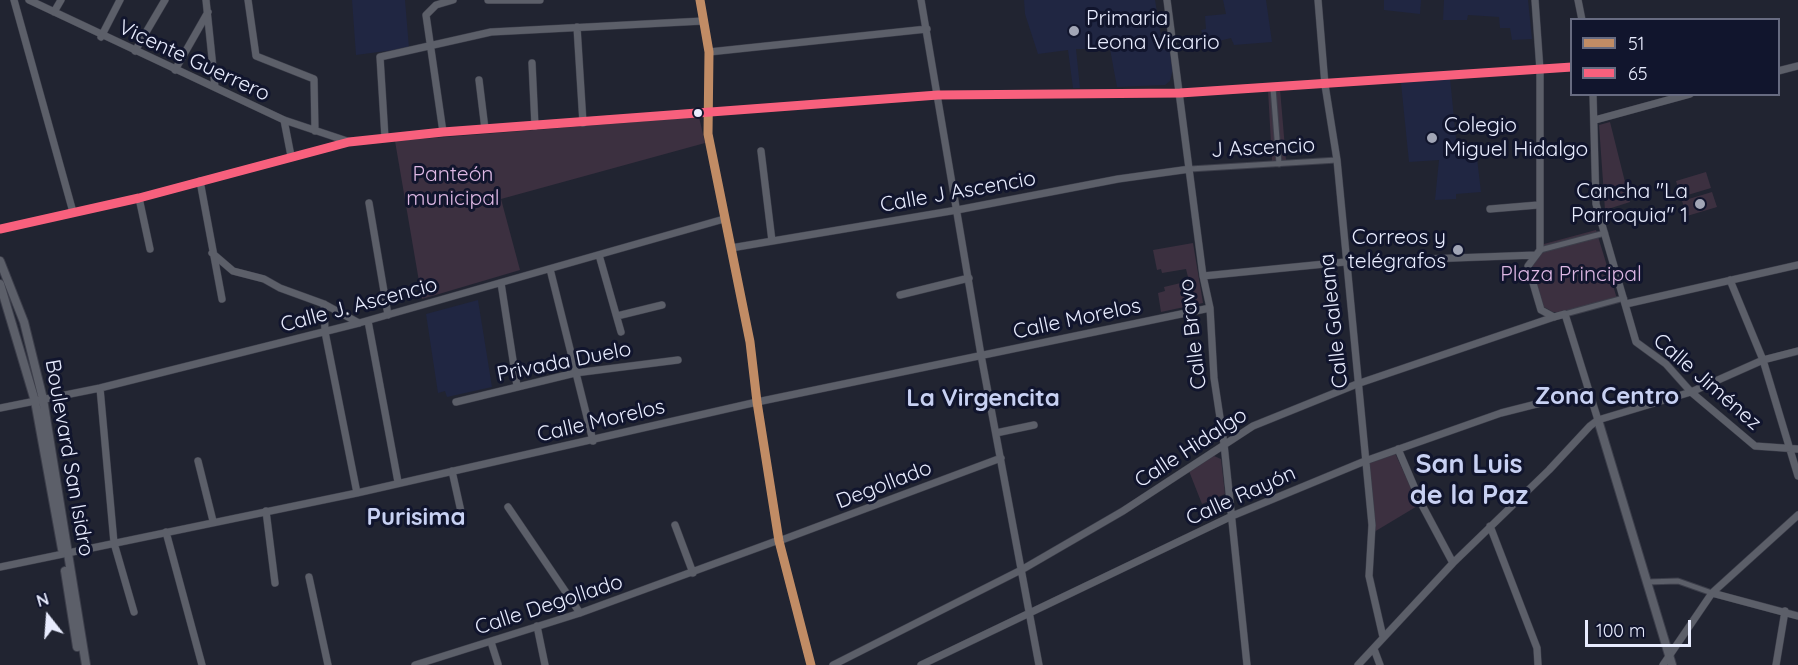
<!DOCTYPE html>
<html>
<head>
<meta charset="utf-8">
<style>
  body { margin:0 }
  #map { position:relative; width:1798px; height:665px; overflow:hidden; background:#212431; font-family:Quicksand,sans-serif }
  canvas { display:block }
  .legend { position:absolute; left:1570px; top:18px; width:210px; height:78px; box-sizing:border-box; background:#11152d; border:2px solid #676b81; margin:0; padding:8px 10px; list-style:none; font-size:18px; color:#e8ecfe }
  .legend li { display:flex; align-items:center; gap:12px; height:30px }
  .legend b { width:30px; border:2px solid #676b81 }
  .north { position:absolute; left:18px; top:587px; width:60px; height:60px; -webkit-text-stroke:4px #11152d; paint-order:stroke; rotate:343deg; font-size:16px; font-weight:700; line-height:24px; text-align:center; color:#e8ecfe }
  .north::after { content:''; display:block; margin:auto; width:21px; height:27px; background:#e8ecfe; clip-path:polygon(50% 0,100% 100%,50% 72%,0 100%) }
  .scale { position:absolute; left:1585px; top:620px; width:106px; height:27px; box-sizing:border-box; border:3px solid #e8ecfe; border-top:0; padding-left:8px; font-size:18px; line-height:21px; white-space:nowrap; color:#e8ecfe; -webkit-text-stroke:4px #11152d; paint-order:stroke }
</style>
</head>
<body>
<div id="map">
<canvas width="1798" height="665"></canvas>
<ul class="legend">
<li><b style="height:8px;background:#c18c65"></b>51</li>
<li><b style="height:8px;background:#f8607d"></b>65</li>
</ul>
<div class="north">N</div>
<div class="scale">100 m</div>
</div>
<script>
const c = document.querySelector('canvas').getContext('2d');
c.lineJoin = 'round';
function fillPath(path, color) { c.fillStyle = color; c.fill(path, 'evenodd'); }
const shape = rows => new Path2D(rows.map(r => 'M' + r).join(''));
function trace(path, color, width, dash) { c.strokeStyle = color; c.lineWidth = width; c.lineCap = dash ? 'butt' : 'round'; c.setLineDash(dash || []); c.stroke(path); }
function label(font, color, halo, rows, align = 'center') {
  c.font = font + ' Quicksand,sans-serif'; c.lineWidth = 6; c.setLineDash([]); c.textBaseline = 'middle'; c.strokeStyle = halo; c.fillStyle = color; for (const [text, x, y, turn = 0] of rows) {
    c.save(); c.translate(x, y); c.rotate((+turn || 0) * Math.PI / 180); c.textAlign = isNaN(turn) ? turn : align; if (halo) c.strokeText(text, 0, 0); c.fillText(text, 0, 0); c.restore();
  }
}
fillPath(shape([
  [352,0,405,0,409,48,356,55],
  [1024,0,1155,0,1163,49,1169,48,1173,69,1170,81,1165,85,1117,87,1110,49,1076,49,1080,88,1073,88,1068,50,1038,54,1025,14],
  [1223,0,1266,0,1272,42,1234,45,1231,38,1207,44,1201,30,1206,29,1205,16,1226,14],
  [1384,0,1421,0,1420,14,1384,10],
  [1444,0,1528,0,1532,39,1512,40,1510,28,1500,28,1499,17,1468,15,1467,20,1443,20],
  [1450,78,1458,159,1477,158,1481,192,1456,194,1456,199,1435,200,1439,160,1409,162,1401,83],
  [478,300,492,387,447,397,445,391,438,393,426,314]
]), '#202642');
fillPath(shape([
  [1280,89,1286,160,1272,161,1268,90],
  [699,117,705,143,501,199,520,270,422,299,395,141],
  [1610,122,1630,202,1605,210,1599,125],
  [1706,172,1711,188,1681,197,1676,181],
  [1712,192,1717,207,1687,216,1682,201],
  [1596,230,1618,302,1566,312,1553,312,1542,306,1530,267,1544,244],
  [1193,243,1203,303,1161,312,1158,293,1165,291,1164,287,1189,281,1186,269,1162,273,1161,269,1157,270,1153,250],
  [1395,453,1419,505,1374,532,1367,462],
  [1214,456,1221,459,1225,494,1202,504,1189,471]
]), '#3c3040');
const pedestrian = shape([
  [1273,88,1279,164],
  [1190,169,1337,160],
  [1540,250,1605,233],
  [1565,314,1624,298],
  [1647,582,1678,581,1712,593]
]);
const minor = shape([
  [14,0,73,212],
  [29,0,284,120,347,141],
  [206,0,215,87],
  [248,0,256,56,314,79,315,131],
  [488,0,540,0],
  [700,0,709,52,708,134,750,342,757,402,779,541,811,665],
  [921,0,981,355,1039,665],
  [1167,0,1203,276,1210,308,1214,378,1224,444,1247,665],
  [1318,0,1325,85,1337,160,1372,525,1369,576,1383,637],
  [1535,0,1540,70,1540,250,1528,266,1541,310,1554,317],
  [1578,0,1582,20],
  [54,12,61,0],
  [577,27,583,123],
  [101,37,120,0],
  [135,51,165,0],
  [709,52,927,29],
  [532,63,535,126],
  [175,70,208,12],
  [1778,71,1798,66],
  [479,80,485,129],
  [1593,94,1596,204,1636,342,1666,364,1691,392,1755,446,1798,449],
  [284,120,291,156],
  [1595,120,1690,94],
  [443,132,426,15,436,5,453,0],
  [385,138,380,57,491,32,703,21],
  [761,151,772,241],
  [200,181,222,299],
  [139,198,150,249],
  [369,203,388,315],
  [1490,209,1538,205],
  [0,229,139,198,349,142,443,132,938,95,1180,93,1572,67],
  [731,248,957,210,1118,179,1190,169],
  [212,253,233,271,264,279,280,288,324,304,359,323],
  [599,255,621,332],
  [550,269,593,441],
  [1203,276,1345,262,1536,255],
  [1730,280,1763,360,1798,476],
  [501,283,517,386],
  [900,295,969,278],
  [324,304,325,332,357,493],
  [1626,304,1798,265],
  [617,316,662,305],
  [368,321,398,482],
  [100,388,114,543,134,612],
  [456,402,575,373,678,360],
  [0,408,100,388,359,323,724,219],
  [996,433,1034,425],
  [1398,449,1422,505,1453,563],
  [198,461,213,521],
  [452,471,462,516],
  [508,507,580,613],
  [266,511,275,583],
  [675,525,693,573],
  [1490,526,1537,648,1538,665],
  [166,532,202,665],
  [779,541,1001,458],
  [0,567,357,493,757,402,1210,308],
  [309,577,328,665],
  [1712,593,1798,616],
  [537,626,545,665],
  [491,642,498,664],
  [1374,649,1380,665],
  [415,665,580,613,779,540],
  [833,665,1023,569,1123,511,1253,426,1357,384,1554,317,1565,314,1598,420],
  [921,665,1232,516,1365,461,1501,413,1588,391],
  [1358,665,1453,563,1549,470,1590,426,1598,420,1691,392,1763,360,1798,351],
  [1663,665,1712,593,1798,515],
  [1776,665,1785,611]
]);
const tertiary = shape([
  [0,261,24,322,43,399,86,665],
  [0,284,35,401,62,549],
  [1598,420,1672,665],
  [65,571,77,647]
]);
trace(pedestrian, '#3c3e4a', 7);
trace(minor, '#3c3e4a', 8);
trace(tertiary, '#3c3e4a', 10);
trace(pedestrian, '#5c5f69', 5);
trace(minor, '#5c5f69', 7);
trace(tertiary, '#5c5f69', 8);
trace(shape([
  [700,0,709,52,708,134,750,342,757,402,779,541,811,665]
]), '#c18c65', 9);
trace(shape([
  [0,229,139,198,349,142,443,132,938,95,1180,93,1572,67]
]), '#f8607d', 9);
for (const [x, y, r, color] of [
  [1074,31,6,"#a2a6b6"],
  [698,113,5,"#e8ecfe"],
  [1432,138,6,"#a2a6b6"],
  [1700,204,6,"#a2a6b6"],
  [1458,250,6,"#a2a6b6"]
]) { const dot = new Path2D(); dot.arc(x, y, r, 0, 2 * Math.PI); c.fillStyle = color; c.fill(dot); trace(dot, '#11152d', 2); }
label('21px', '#e8ecfe', '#11152d', [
  ["Primaria",1086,19],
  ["Leona Vicario",1086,43],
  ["Colegio",1444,126],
  ["Miguel Hidalgo",1444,150],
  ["Cancha \"La",1688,192,"right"],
  ["Parroquia\" 1",1688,216,"right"],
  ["Correos y",1446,238,"right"],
  ["telégrafos",1446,262,"right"]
], 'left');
label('21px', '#e8ecfe', '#11152d', [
  ["Vicente Guerrero",194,61,25],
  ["J Ascencio",1263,148,-3],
  ["Calle J Ascencio",958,192,-10],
  ["Calle J. Ascencio",359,305,-15],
  ["Calle Morelos",1077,319,-12],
  ["Calle Galeana",1334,321,-96],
  ["Calle Bravo",1193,334,-97],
  ["Privada Duelo",564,362,-11],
  ["Calle Jiménez",1707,382,41],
  ["Calle Morelos",601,421,-13],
  ["Calle Hidalgo",1191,448,-33],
  ["Boulevard San Isidro",69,458,80],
  ["Degollado",884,485,-21],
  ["Calle Rayón",1241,496,-24],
  ["Calle Degollado",549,605,-18]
]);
label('21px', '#deb8e4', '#11152d', [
  ["Panteón",453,175],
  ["municipal",453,199],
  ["Plaza Principal",1571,275]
]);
label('bold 24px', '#c8d1f3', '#11152d', [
  ["Zona Centro",1607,397],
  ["La Virgencita",983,399],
  ["Purisima",416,518]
]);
label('bold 27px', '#c8d1f3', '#11152d', [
  ["San Luis",1469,465],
  ["de la Paz",1469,496]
]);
</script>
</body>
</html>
